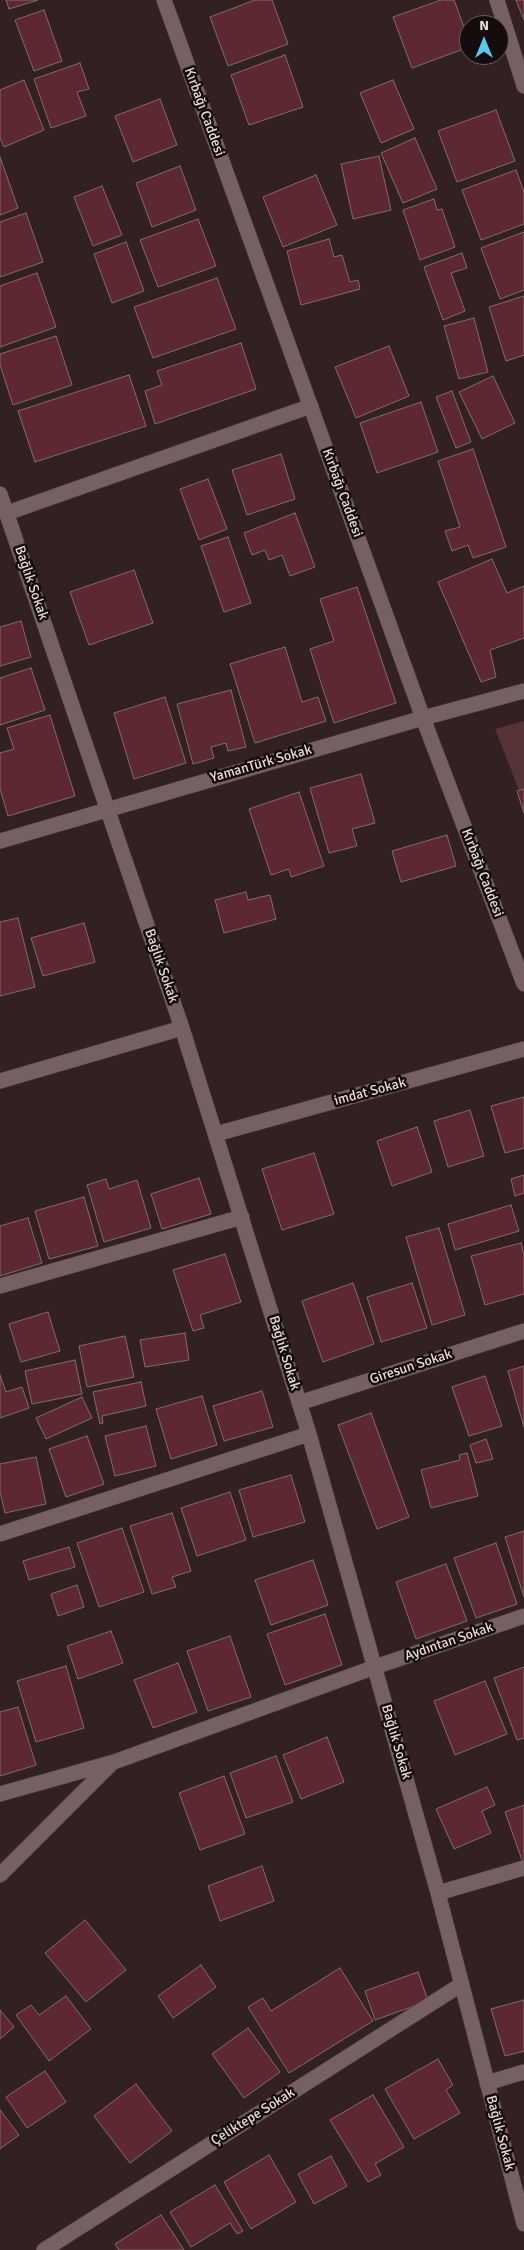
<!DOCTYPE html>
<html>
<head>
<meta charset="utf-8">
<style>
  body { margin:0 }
  #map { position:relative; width:524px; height:2250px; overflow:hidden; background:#332023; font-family:Signika,sans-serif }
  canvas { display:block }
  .north { position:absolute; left:459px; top:15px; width:50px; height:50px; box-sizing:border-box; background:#150c0e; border:1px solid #695f60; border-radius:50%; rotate:0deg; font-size:14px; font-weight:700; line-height:20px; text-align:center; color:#e8dbdc }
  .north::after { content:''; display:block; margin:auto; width:18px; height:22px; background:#5cc7e8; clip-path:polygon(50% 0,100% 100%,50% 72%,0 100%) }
</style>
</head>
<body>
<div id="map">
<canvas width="524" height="2250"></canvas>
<div class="north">N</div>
</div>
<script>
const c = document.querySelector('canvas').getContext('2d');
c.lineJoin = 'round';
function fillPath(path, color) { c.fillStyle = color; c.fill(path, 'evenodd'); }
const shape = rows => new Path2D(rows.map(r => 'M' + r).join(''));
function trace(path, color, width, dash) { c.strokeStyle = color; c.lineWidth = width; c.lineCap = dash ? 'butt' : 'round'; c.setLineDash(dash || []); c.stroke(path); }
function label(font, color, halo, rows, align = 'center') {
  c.font = font + ' Signika,sans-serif'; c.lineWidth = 5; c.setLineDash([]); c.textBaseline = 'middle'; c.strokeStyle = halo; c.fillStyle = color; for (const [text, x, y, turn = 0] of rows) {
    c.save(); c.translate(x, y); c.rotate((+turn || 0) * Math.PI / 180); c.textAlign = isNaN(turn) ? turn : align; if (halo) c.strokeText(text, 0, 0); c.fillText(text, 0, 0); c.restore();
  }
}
fillPath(shape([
  [524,721,524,803,495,729]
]), '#563239');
const building = shape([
  [6,0,38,0,9,9,6,0],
  [255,0,272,0,288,44,228,66,210,17,255,0],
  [441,0,454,0,469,41,469,47,412,68,393,17,441,0],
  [516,0,524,0,524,20,516,0],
  [44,10,62,61,34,71,15,20,44,10],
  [285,55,303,107,249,125,231,75,285,55],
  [80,63,89,89,77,92,86,116,51,128,34,79,80,63],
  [24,80,44,130,4,147,0,138,0,90,24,80],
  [393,80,414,129,381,143,360,93,393,80],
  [160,99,177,145,133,162,115,116,160,99],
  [496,110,515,161,457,182,438,131,496,110],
  [415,138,437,189,403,203,381,153,415,138],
  [379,156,391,210,353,219,341,164,379,156],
  [0,157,18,208,0,215,0,157],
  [180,166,196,210,152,227,136,183,180,166],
  [516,170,524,192,524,224,481,240,462,190,516,170],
  [316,175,337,225,283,247,263,197,316,175],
  [102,186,122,235,93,246,74,197,102,186],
  [434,199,437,210,442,209,455,247,420,260,403,210,434,199],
  [26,213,43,262,0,277,0,222,26,213],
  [198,219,216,266,158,287,140,240,198,219],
  [524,232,524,290,500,299,481,248,524,232],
  [329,239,334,257,342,255,350,282,358,280,360,289,301,305,287,251,329,239],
  [126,242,144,291,112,303,94,254,126,242],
  [462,253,467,268,451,273,465,311,443,320,424,267,462,253],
  [37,273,56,327,0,347,0,286,37,273],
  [217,278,236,329,153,358,134,307,217,278],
  [524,296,524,355,506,361,489,307,524,296],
  [474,318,488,372,459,379,444,326,474,318],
  [56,336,72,385,13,405,0,365,0,354,56,336],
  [241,343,256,389,155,424,145,391,162,385,157,371,241,343],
  [389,346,409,396,356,418,335,367,389,346],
  [129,375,146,426,35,462,18,411,129,375],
  [493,376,515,423,482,439,459,392,493,376],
  [452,391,471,442,456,448,436,397,452,391],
  [421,402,438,452,377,473,360,423,421,402],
  [473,449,506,547,473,558,468,545,452,551,445,531,460,527,438,461,473,449],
  [281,454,295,499,247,515,232,470,281,454],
  [208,479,227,529,199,540,180,489,208,479],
  [295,513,315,567,290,576,282,555,269,560,265,550,252,555,244,533,295,513],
  [228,537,251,603,224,612,201,546,228,537],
  [492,559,507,593,524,586,524,638,490,650,496,677,481,682,438,582,492,559],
  [134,570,153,623,89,645,70,592,134,570],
  [357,587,396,703,334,723,310,649,334,641,320,599,357,587],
  [21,621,31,657,0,666,0,627,21,621],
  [285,647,302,702,318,697,326,721,255,743,230,664,285,647],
  [31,668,45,710,0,725,0,678,31,668],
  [231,690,246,747,228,751,226,743,211,747,214,758,193,764,177,704,231,690],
  [165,697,186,763,134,779,114,713,165,697],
  [50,715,75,796,8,816,0,789,0,753,14,749,7,728,50,715],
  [361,774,375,823,352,829,357,846,329,853,310,788,361,774],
  [524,789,524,813,517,791,524,789],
  [299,792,324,866,291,877,289,869,271,875,249,809,299,792],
  [447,835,456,866,401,882,392,851,447,835],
  [246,892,248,900,270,895,276,919,224,933,215,900,246,892],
  [18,918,35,987,0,996,0,922,18,918],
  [84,923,95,962,43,976,31,938,84,923],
  [524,1097,524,1148,505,1153,491,1106,524,1097],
  [470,1110,484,1156,448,1167,434,1121,470,1110],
  [417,1127,432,1172,392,1186,377,1141,417,1127],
  [314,1153,334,1214,282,1230,262,1169,314,1153],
  [524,1175,524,1193,515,1196,511,1179,524,1175],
  [199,1178,211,1214,162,1229,151,1194,199,1178],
  [106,1179,109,1189,137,1180,151,1228,104,1242,87,1185,106,1179],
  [84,1197,98,1246,49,1259,35,1211,84,1197],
  [511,1205,519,1231,455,1250,448,1224,511,1205],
  [28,1218,42,1263,0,1276,0,1226,28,1218],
  [439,1228,465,1315,432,1325,406,1237,439,1228],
  [521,1243,524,1255,524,1294,485,1305,471,1256,521,1243],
  [225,1254,241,1302,200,1315,204,1328,193,1331,173,1270,225,1254],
  [353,1283,374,1344,323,1362,302,1301,353,1283],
  [412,1283,427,1328,381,1342,367,1297,412,1283],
  [48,1312,60,1351,21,1362,9,1324,48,1312],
  [185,1333,189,1360,145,1367,140,1340,185,1333],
  [125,1336,134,1377,87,1387,79,1346,125,1336],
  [75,1360,82,1394,32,1404,25,1371,75,1360],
  [524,1366,524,1427,508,1371,524,1366],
  [0,1375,6,1392,22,1387,29,1408,0,1418,0,1375],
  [485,1376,502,1426,469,1436,452,1387,485,1376],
  [141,1382,146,1406,102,1416,103,1423,100,1424,93,1392,141,1382],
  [262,1391,273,1427,224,1441,213,1406,262,1391],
  [202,1396,217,1445,171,1459,156,1409,202,1396],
  [82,1397,92,1418,46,1439,36,1418,82,1397],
  [371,1413,409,1517,377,1529,338,1425,371,1413],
  [146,1426,156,1466,115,1476,105,1436,146,1426],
  [87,1436,104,1484,66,1497,49,1449,87,1436],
  [486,1439,493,1459,476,1463,470,1445,486,1439],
  [467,1453,478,1496,431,1508,421,1470,460,1460,459,1455,467,1453],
  [36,1457,46,1504,5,1513,0,1492,0,1464,36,1457],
  [291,1475,305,1522,253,1537,239,1490,291,1475],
  [230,1492,246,1540,197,1556,181,1508,230,1492],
  [172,1513,191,1571,172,1577,176,1587,152,1594,130,1526,172,1513],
  [122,1528,144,1592,99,1607,77,1543,122,1528],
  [524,1531,524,1597,505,1537,524,1531],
  [496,1543,517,1604,476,1618,454,1558,496,1543],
  [69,1547,75,1567,29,1580,23,1561,69,1547],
  [313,1560,328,1605,271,1625,255,1580,313,1560],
  [446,1564,467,1621,416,1639,396,1582,446,1564],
  [77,1585,84,1607,58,1616,51,1594,77,1585],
  [325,1614,342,1665,285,1685,267,1634,325,1614],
  [111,1631,123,1663,78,1679,67,1646,111,1631],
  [230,1636,251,1697,208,1711,187,1651,230,1636],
  [178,1663,197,1712,153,1728,134,1680,178,1663],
  [66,1666,84,1728,36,1742,17,1681,66,1666],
  [524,1667,524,1738,517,1740,494,1678,524,1667],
  [485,1681,507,1734,455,1755,434,1701,485,1681],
  [18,1707,36,1765,0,1776,0,1712,18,1707],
  [327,1737,344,1782,301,1799,283,1755,327,1737],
  [276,1756,293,1802,246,1818,230,1773,276,1756],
  [224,1776,245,1834,200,1850,179,1793,224,1776],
  [487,1787,495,1805,482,1811,491,1833,454,1849,436,1809,487,1787],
  [524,1805,524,1863,523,1863,505,1812,524,1805],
  [262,1866,274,1901,220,1921,208,1886,262,1866],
  [85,1920,126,1970,86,2002,45,1953,85,1920],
  [201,1965,216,1987,173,2018,158,1996,201,1965],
  [340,1968,373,2021,289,2073,248,2007,263,1998,271,2011,340,1968],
  [418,1972,428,2001,375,2020,365,1991,418,1972],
  [66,1996,91,2029,49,2061,16,2015,31,2005,39,2015,66,1996],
  [524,2000,524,2051,505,2056,491,2009,524,2000],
  [0,2010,14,2027,0,2039,0,2010],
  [248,2028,280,2072,244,2098,212,2054,248,2028],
  [438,2059,453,2085,446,2090,460,2113,414,2139,385,2089,438,2059],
  [45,2071,66,2102,27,2128,6,2097,45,2071],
  [136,2084,172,2131,130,2163,94,2116,136,2084],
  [373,2095,404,2147,375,2164,381,2175,368,2182,330,2120,373,2095],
  [0,2110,19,2135,0,2149,0,2110],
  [269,2155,296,2202,251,2229,224,2182,269,2155],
  [331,2156,347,2186,314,2204,298,2174,331,2156],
  [215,2185,243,2231,237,2234,230,2223,191,2247,170,2212,215,2185],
  [161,2215,184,2250,119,2250,115,2244,161,2215]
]);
fillPath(building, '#5d2733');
trace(building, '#846c6f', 1);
const minor = shape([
  [164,0,423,718,524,984],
  [497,0,524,86],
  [0,494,182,1028,309,1434,438,1893,524,2224],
  [7,513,311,406],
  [0,841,423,718,524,691],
  [0,1081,182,1028],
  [216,1134,524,1049],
  [0,1286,242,1217],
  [299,1403,524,1331],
  [0,1534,309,1434],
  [0,1794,114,1762,375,1667,524,1616],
  [0,1875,112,1763],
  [438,1893,524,1868],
  [487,2083,524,2072],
  [44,2250,462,1984]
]);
trace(minor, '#4b3b3e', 16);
trace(minor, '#776063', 15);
label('14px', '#e8dbdc', '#150c0e', [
  ["Kırbağı Caddesi",204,112,70],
  ["Kırbağı Caddesi",342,493,70],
  ["Bağlık Sokak",31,583,71],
  ["YamanTürk Sokak",261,764,-16],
  ["Kırbağı Caddesi",482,873,69],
  ["Bağlık Sokak",161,966,71],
  ["imdat Sokak",370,1092,-15],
  ["Bağlık Sokak",284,1353,73],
  ["Giresun Sokak",411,1367,-18],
  ["Aydıntan Sokak",449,1642,-19],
  ["Bağlık Sokak",396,1742,74],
  ["Çeliktepe Sokak",253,2117,-32],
  ["Bağlık Sokak",500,2133,75]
]);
</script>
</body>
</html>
